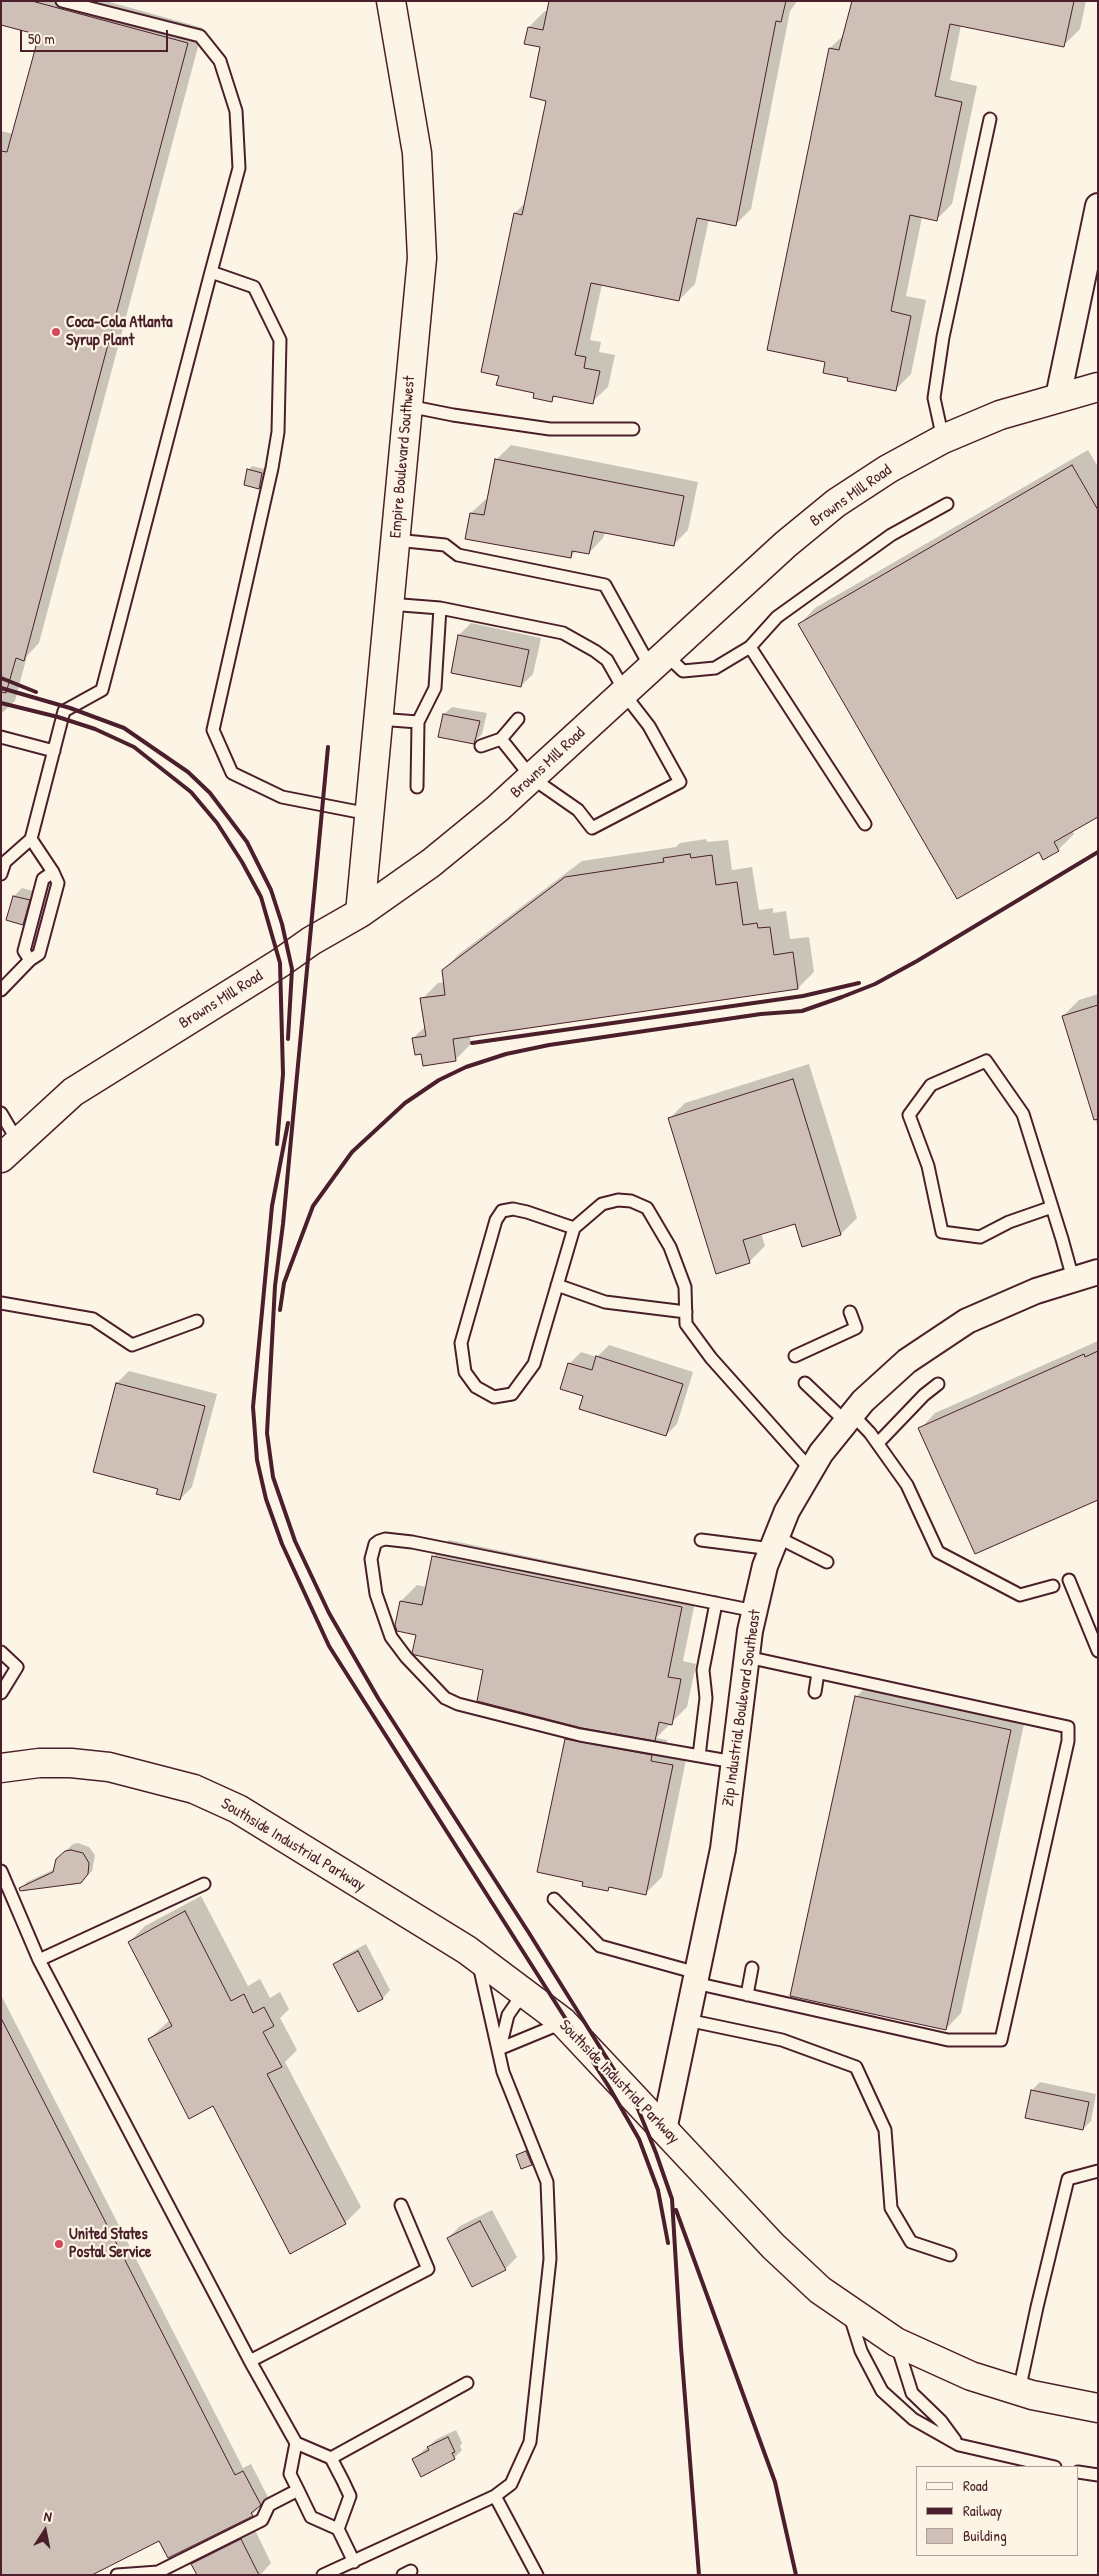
<!DOCTYPE html>
<html>
<head>
<meta charset="utf-8">
<style>
  body { margin:0 }
  #map { position:relative; width:1099px; height:2576px; overflow:hidden; background:#fcf5e5; font-family:"Patrick Hand",sans-serif }
  canvas { display:block }
  .frame { position:absolute; inset:0; border:2px solid #4a1f2b; pointer-events:none }
  .legend { position:absolute; left:916px; top:2466px; width:162px; height:90px; box-sizing:border-box; background:#fcf5e5; border:1px solid #b59f9b; margin:0; padding:6px 9px; list-style:none; font-size:15px; color:#4a1f2b }
  .legend li { display:flex; align-items:center; gap:10px; height:25px }
  .legend b { width:25px; border:1px solid #b59f9b }
  .north { position:absolute; left:20px; top:2506px; width:50px; height:50px; -webkit-text-stroke:4px #fcf5e5; paint-order:stroke; rotate:11deg; font-size:14px; font-weight:700; line-height:20px; text-align:center; color:#4a1f2b }
  .north::after { content:''; display:block; margin:auto; width:18px; height:22px; background:#4a1f2b; clip-path:polygon(50% 0,100% 100%,50% 72%,0 100%) }
  .scale { position:absolute; left:20px; top:30px; width:148px; height:22px; box-sizing:border-box; border:2px solid #4a1f2b; border-top:0; padding-left:6px; font-size:15px; line-height:18px; white-space:nowrap; color:#4a1f2b; -webkit-text-stroke:4px #fcf5e5; paint-order:stroke }
</style>
</head>
<body>
<div id="map">
<canvas width="1099" height="2576"></canvas>
<div class="frame"></div>
<ul class="legend">
<li><b style="height:6px;background:#fcf5e5"></b>Road</li>
<li><b style="height:6px;background:#4a1f2b"></b>Railway</li>
<li><b style="height:14px;background:#cfc0b7"></b>Building</li>
</ul>
<div class="north">N</div>
<div class="scale">50 m</div>
</div>
<script>
const c = document.querySelector('canvas').getContext('2d');
c.lineJoin = 'round';
function fillPath(path, color) { c.fillStyle = color; c.fill(path, 'evenodd'); }
const shape = rows => new Path2D(rows.map(r => 'M' + r).join(''));
function trace(path, color, width, dash) { c.strokeStyle = color; c.lineWidth = width; c.lineCap = dash ? 'butt' : 'round'; c.setLineDash(dash || []); c.stroke(path); }
function label(font, color, halo, rows, align = 'center') {
  c.font = font + ' "Patrick Hand",sans-serif'; c.lineWidth = 4.5; c.setLineDash([]); c.textBaseline = 'middle'; c.strokeStyle = halo; c.fillStyle = color; for (const [text, x, y, turn = 0] of rows) {
    c.save(); c.translate(x, y); c.rotate((+turn || 0) * Math.PI / 180); c.textAlign = isNaN(turn) ? turn : align; if (halo) c.strokeText(text, 0, 0); c.fillText(text, 0, 0); c.restore();
  }
}
fillPath(shape([
  [1,1,106,1,203,28,39,643,27,656,15,701,1,714,1,131,13,134,40,34],
  [550,1,797,1,790,11,751,209,736,224,709,219,695,284,679,300,602,284,590,340,601,342,599,352,615,355,608,387,592,402,557,395,551,400,500,375,515,213,526,202,548,100,542,46,529,27,545,11,548,12],
  [844,1,1086,1,1080,29,1064,45,961,25,950,80,977,86,952,204,936,220,922,217,906,296,926,300,911,374,895,390,849,377,827,361,830,48,844,35,853,3],
  [511,445,698,482,688,530,673,545,605,532,603,538,589,553,576,551,570,557,471,513,486,499,489,499,496,460],
  [1088,450,1098,467,1098,815,1072,830,1074,834,1058,850,1044,858,1039,850,800,624,815,608],
  [252,466,265,469,262,484,258,487,249,470],
  [471,623,541,638,533,674,521,686,459,635],
  [452,707,487,713,482,734,474,742,444,714],
  [706,839,707,842,728,840,732,870,752,867,759,910,773,908,773,913,786,911,790,939,809,937,814,972,798,988,470,1036,471,1044,455,1060,422,1052,413,1038,426,1026,422,999,438,983,445,982,443,970,459,954,582,861,676,847,680,843],
  [22,888,37,892,30,916,23,924,14,896],
  [1098,994,1098,1128,1063,1016,1079,1000],
  [809,1064,857,1218,841,1234,803,1246,796,1222,761,1233,765,1246,749,1262,669,1119,685,1103],
  [1098,1341,1098,1498,920,1429,935,1413],
  [609,1345,693,1372,677,1424,666,1435,569,1364,581,1352,597,1357],
  [129,1371,217,1394,192,1487,180,1499,159,1488,94,1471,117,1383],
  [449,1540,697,1592,683,1661,696,1664,687,1707,656,1738,667,1740,666,1745,688,1750,662,1877,646,1893,611,1886,608,1890,566,1740,580,1726,485,1669,396,1625,401,1601,417,1585,427,1587,434,1556],
  [872,1681,1026,1715,961,2013,946,2029,856,1697],
  [78,1843,89,1847,95,1855,92,1871,85,1878,76,1884,21,1889,27,1882,55,1869,57,1859,73,1844],
  [201,1896,248,1986,260,1979,270,1998,280,1992,289,2009,280,2018,297,2050,285,2062,361,2207,345,2223,213,2105,149,2039,170,2020,129,1942,145,1926],
  [366,1944,390,1990,383,1998,359,2010,335,1965,342,1957],
  [1,1995,243,2468,251,2464,268,2497,252,2515,160,2539,1,2575],
  [1040,2082,1096,2094,1091,2121,1083,2129,1032,2090],
  [530,2148,535,2161,532,2164,518,2155],
  [492,2210,517,2257,505,2269,448,2238,460,2226],
  [456,2430,462,2443,460,2446,462,2450,454,2458,413,2459,437,2439],
  [254,2528,271,2563,260,2575,198,2575,193,2564,205,2552]
]), '#0003');
const building = shape([
  [1,1,32,1,188,43,24,661,16,658,6,693,1,692,1,151,7,152,39,35,1,25,1,1],
  [549,1,786,1,781,22,776,21,736,226,697,218,679,301,591,283,575,355,586,357,584,368,600,371,593,404,553,396,552,402,533,398,534,393,496,385,499,376,481,372,514,213,522,215,546,101,530,97,540,47,524,44,528,27,543,30,549,1],
  [852,1,1074,1,1064,47,950,24,935,96,962,102,937,221,910,215,891,311,911,316,896,391,847,381,848,378,823,373,825,362,767,350,829,48,839,50,852,1],
  [495,459,684,496,674,546,594,531,589,554,572,551,571,558,465,539,470,513,484,515,495,459],
  [1072,465,1098,510,1098,817,1054,842,1059,851,1043,860,1039,852,957,899,798,624,1072,465],
  [247,469,262,473,259,489,244,485,247,469],
  [458,635,529,650,521,687,451,673,458,635],
  [443,714,480,721,474,744,438,737,443,714],
  [690,854,691,858,712,855,716,885,737,882,743,925,757,923,758,928,770,927,774,955,793,952,798,989,453,1039,456,1061,423,1066,421,1054,415,1055,412,1038,426,1036,420,998,445,995,442,970,565,877,664,862,663,858,690,854],
  [13,896,30,900,23,925,6,920,13,896],
  [1098,1005,1098,1119,1094,1120,1062,1016,1098,1005],
  [793,1079,841,1235,802,1247,795,1224,743,1240,750,1263,716,1274,668,1118,793,1079],
  [1098,1351,1098,1500,975,1554,918,1428,1084,1354,1085,1357,1098,1351],
  [596,1356,683,1384,666,1436,579,1409,583,1396,560,1389,568,1363,592,1370,596,1356],
  [116,1383,205,1406,180,1500,156,1494,158,1489,93,1472,116,1383],
  [432,1556,682,1607,668,1677,681,1679,672,1725,659,1722,655,1741,582,1728,477,1701,483,1670,415,1655,412,1653,416,1635,397,1631,395,1625,400,1601,422,1605,432,1556],
  [855,1696,1011,1730,946,2030,790,1996,855,1696],
  [565,1739,652,1755,651,1761,673,1765,646,1895,609,1887,608,1891,582,1886,583,1882,537,1872,565,1739],
  [71,1850,83,1853,89,1863,88,1874,81,1883,20,1891,19,1888,53,1872,56,1859,65,1851,71,1850],
  [185,1911,231,2001,244,1994,253,2013,264,2007,274,2026,263,2032,282,2067,267,2074,346,2224,290,2254,213,2106,189,2119,148,2039,172,2026,128,1942,185,1911],
  [358,1951,383,1999,358,2012,333,1964,358,1951],
  [1,2018,235,2475,243,2471,261,2505,251,2513,253,2516,168,2558,159,2541,92,2575,1,2575,1,2018],
  [1031,2090,1089,2102,1083,2130,1025,2118,1031,2090],
  [526,2151,532,2165,521,2169,516,2155,526,2151],
  [480,2221,506,2270,472,2287,447,2238,480,2221],
  [448,2437,455,2452,452,2453,455,2459,421,2477,412,2459,429,2450,427,2447,448,2437],
  [241,2539,259,2575,197,2575,191,2564,241,2539]
]);
fillPath(building, '#cfc0b7');
trace(building, '#4a1f2b', 1);
const lane = shape([
  [62,1,200,36,220,61,236,111,239,168,211,272],
  [408,406,453,415,550,429,633,429],
  [943,439,934,398,943,337,990,119],
  [396,540,445,545,458,555,605,585,651,668],
  [389,604,440,608,563,633,595,651,607,660,632,704,649,726,680,782,592,828,578,810,532,778,501,739,518,719],
  [750,647,777,617,891,535,947,504],
  [666,655,683,671,715,668,750,647,865,824],
  [378,719,418,722,417,787],
  [418,722,435,688,440,608],
  [1,737,54,751],
  [481,746,501,739],
  [31,839,64,711,102,690,211,272,254,287,280,340,278,432,272,468,213,730,232,773,282,797,369,814],
  [1,874,5,862,31,839,53,872,43,879,38,898,24,951,30,960],
  [1,990,30,960,39,954,58,883,53,872],
  [1,1113,18,1142],
  [1052,1207,1009,1222,980,1237,942,1232,928,1166,909,1115,931,1085,986,1061,1023,1114,1052,1207,1062,1239,1073,1279],
  [574,1228,534,1364,512,1394,494,1397,476,1387,465,1372,461,1343,496,1220,502,1211,513,1209,527,1212,574,1228,602,1204,618,1200,631,1201,647,1208,670,1247,685,1287,686,1324,711,1358,811,1470],
  [557,1285,605,1302,686,1312],
  [1,1303,93,1319,132,1345,197,1321],
  [795,1356,856,1328,850,1312],
  [805,1383,846,1422],
  [852,1414,870,1433,907,1485,938,1552,1020,1595,1053,1586],
  [878,1443,924,1395,938,1384],
  [777,1537,827,1562],
  [701,1540,772,1549],
  [1069,1580,1098,1651],
  [1,1652,17,1667,1,1693],
  [815,1692,818,1673],
  [699,1756,706,1698,703,1670,716,1603],
  [734,1762,580,1735,458,1704,445,1698,406,1657,391,1637,376,1594,371,1559,375,1544,379,1541,385,1539,412,1542,755,1611],
  [1,1871,39,1960,250,2361],
  [554,1899,600,1946,697,1973],
  [39,1960,204,1884],
  [695,1983,948,2040,1001,2040,1068,1741,1068,1727,747,1657],
  [747,1995,752,1968],
  [687,2020,782,2040,856,2067,885,2130,891,2208,911,2242,950,2255],
  [500,2048,508,2015,524,1992],
  [499,2049,562,2023],
  [850,2316,861,2351,882,2391,913,2419,959,2445,1055,2467],
  [897,2345,912,2393,941,2421,955,2440],
  [1019,2391,1037,2307,1068,2179,1098,2171],
  [296,2443,290,2474,298,2490,311,2517,338,2529,354,2562],
  [331,2458,467,2383],
  [1078,2472,1098,2475],
  [495,2496,537,2575],
  [338,2529,350,2496,343,2481,331,2458,296,2443,250,2361,428,2269,401,2205],
  [117,2575,158,2572,262,2520,269,2505,298,2490],
  [323,2575,495,2496,511,2484,530,2442,550,2259,547,2182,503,2072,479,1965],
  [403,2575,411,2571]
]);
const street = shape([
  [1058,397,1098,206],
  [664,2130,723,1849,750,1631,765,1566,787,1511,821,1453,863,1401,907,1361,967,1321,1036,1291,1098,1272]
]);
const secondary = shape([
  [360,913,422,258,417,153,391,1],
  [1,1158,73,1092,280,963,311,941,360,913,431,863,497,809,786,544,836,503,888,469,943,439,1000,415,1098,387],
  [1,1768,39,1763,71,1763,109,1767,194,1789,238,1809,467,1950,563,2022,773,2246,820,2290,896,2342,971,2376,1032,2395,1098,2408]
]);
trace(lane, '#4a1f2b', 15);
trace(street, '#4a1f2b', 28);
trace(secondary, '#4a1f2b', 31);
trace(lane, '#fcf5e5', 11);
trace(street, '#fcf5e5', 24);
trace(secondary, '#fcf5e5', 28);
trace(shape([
  [1,678,36,692],
  [1,688,70,708,124,728,188,772,210,793,247,842,271,890,282,924,292,969,288,1039],
  [1,703,58,717,95,729,134,747,191,792,217,823,242,862,261,897,280,963,283,1074,277,1144],
  [328,747,283,1224,275,1286,267,1433,273,1477,295,1541,329,1613,378,1698,529,1933,626,2089,638,2109,656,2153,672,2199,681,2347,699,2575],
  [472,1043,803,996,859,983],
  [288,1123,272,1206,253,1407,257,1460,266,1499,282,1544,329,1646,609,2087,639,2139,658,2190,668,2243],
  [280,1310,284,1283,313,1206,352,1152,405,1103,439,1080,466,1067,506,1054,549,1045,761,1014,802,1011,842,997,875,984,917,961,1098,852],
  [676,2210,775,2482,796,2575]
]), '#4a1f2b', 4);
for (const [x, y, r, color] of [
  [56,332,5,"#d1495b"],
  [59,2244,5,"#d1495b"]
]) { const dot = new Path2D(); dot.arc(x, y, r, 0, 2 * Math.PI); c.fillStyle = color; c.fill(dot); trace(dot, '#fcf5e5', 2); }
label('bold 16px', '#4a1f2b', '#fcf5e5', [
  ["Coca-Cola Atlanta",66,323],
  ["Syrup Plant",66,341],
  ["United States",69,2235],
  ["Postal Service",69,2253]
], 'left');
label('16px', '#4a1f2b', '#fcf5e5', [
  ["Empire Boulevard Southwest",403,457,-85],
  ["Browns Mill Road",851,496,-35],
  ["Browns Mill Road",548,763,-43],
  ["Browns Mill Road",221,1000,-32],
  ["Zip Industrial Boulevard Southeast",742,1708,-82],
  ["Southside Industrial Parkway",293,1845,31],
  ["Southside Industrial Parkway",619,2082,46]
]);
</script>
</body>
</html>
